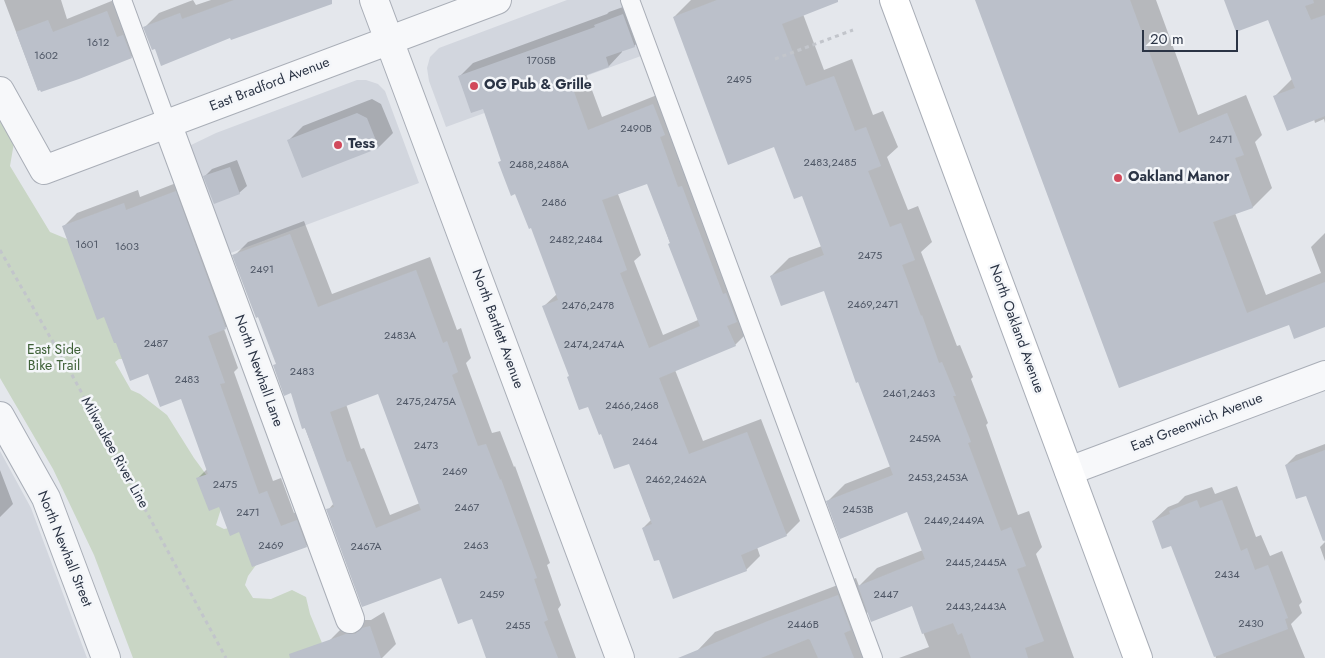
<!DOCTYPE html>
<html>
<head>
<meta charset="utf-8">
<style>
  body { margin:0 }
  #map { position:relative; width:1325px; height:658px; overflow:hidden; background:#e4e7ec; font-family:Jost,sans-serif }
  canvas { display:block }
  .scale { position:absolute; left:1142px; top:30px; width:96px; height:22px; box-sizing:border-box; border:2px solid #2b3445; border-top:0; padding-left:6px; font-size:15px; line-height:18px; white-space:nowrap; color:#2b3445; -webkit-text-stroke:4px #f4f6f9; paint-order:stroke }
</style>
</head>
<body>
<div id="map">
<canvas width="1325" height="658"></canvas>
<div class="scale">20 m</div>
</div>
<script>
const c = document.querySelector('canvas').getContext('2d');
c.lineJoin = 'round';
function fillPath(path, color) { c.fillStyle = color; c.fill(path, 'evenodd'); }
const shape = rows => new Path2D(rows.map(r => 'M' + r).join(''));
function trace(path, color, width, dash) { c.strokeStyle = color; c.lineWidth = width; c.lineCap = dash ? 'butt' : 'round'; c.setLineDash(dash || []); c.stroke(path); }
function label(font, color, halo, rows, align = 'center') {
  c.font = font + ' Jost,sans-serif'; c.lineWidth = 5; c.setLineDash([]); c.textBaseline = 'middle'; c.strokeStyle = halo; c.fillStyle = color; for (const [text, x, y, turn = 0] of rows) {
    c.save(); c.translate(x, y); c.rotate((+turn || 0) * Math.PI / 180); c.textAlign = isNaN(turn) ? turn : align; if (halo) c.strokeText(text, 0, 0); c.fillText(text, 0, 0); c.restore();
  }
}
fillPath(shape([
  [567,0,620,0,641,56,446,127,429,81,427,68,430,57,439,48],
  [357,80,366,80,378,84,385,91,419,183,228,254,189,146,216,133],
  [0,451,31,508,87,658,0,658]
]), '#d2d6de');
fillPath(shape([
  [0,100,15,137,10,166,50,232,67,239,79,254,83,266,84,285,137,359,119,359,115,362,131,390,140,394,167,415,194,458,224,499,216,525,224,529,234,527,252,542,259,561,248,576,245,585,253,598,271,599,292,590,306,597,310,614,322,643,321,658,133,658,94,555,53,469,0,378]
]), '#c9d6c5');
fillPath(shape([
  [4,0,61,0,67,19,114,0,146,43,131,57,38,90],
  [193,0,196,5,211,0,328,0,231,36,156,48,145,27,159,13],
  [691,0,822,0,803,14,824,70,852,59,873,115,883,111,898,147,887,157,908,210,918,206,932,242,921,252,957,346,960,345,973,377,971,379,988,423,986,425,1018,515,1029,511,1042,547,1036,554,1074,658,899,658,929,647,912,605,868,612,862,618,879,658,701,658,698,650,715,632,856,578,859,586,877,568,923,550,908,511,828,501,845,484,891,466,825,289,771,276,789,258,822,246,803,195,775,146,674,17],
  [976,0,1156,0,1198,115,1246,95,1262,135,1255,142,1272,188,1253,207,1235,213,1266,295,1321,273,1311,247,1325,233,1325,326,1289,323,1120,386],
  [1226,0,1325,0,1325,123,1324,119,1315,123,1314,119,1274,97,1292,79,1269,18],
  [637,2,648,32,634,46,622,50,622,52,609,66,586,74,602,117,667,91,749,331,735,345,675,370,703,441,761,419,800,521,786,535,757,547,760,556,746,570,660,558,643,528,651,520,629,462,602,433,589,405,570,376,544,306,557,294,532,226,500,162,502,160,484,107,459,77,473,63,607,14,609,12],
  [648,182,698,320,663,335,634,261,641,255,618,194],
  [372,99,381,104,393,133,379,147,289,140,303,126],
  [237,160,247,186,239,193,205,176,212,169],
  [189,178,239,314,224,329,238,368,234,372,273,481,281,478,294,513,311,507,320,532,306,546,240,530,198,478,207,469,182,397,149,373,117,341,63,227,77,213,138,190,140,197],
  [304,221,332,294,430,257,457,330,461,328,471,358,466,363,492,433,500,431,514,467,515,466,550,563,547,565,561,605,558,609,576,658,493,658,473,618,442,576,328,510,334,503,291,392,277,363,234,256,248,242],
  [378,392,420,503,390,515,364,448,361,449,346,404],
  [1325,444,1325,561,1320,547,1325,542,1306,494,1286,465,1296,455],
  [0,470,13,504,0,517],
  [1237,486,1256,537,1261,535,1270,556,1282,551,1302,602,1299,605,1302,613,1291,624,1305,658,1216,658,1193,597,1172,545,1153,521,1168,507,1178,503,1185,496,1212,487,1215,494],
  [384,612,396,644,382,658,335,658,329,641,344,626,362,620,371,620]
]), '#0003');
fillPath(shape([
  [234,0,332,0,332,4,231,40,230,38,161,66,155,49,152,50,143,27,180,13,182,19],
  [717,0,838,0,838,2,782,24,806,86,834,76,855,131,866,127,881,166,868,171,890,227,901,223,915,260,902,265,921,316,922,315,939,363,942,362,956,396,953,396,971,442,968,443,1001,531,1011,527,1026,566,1017,569,1044,641,1025,648,1028,658,971,658,962,633,958,635,953,623,922,634,912,606,871,622,858,586,925,559,907,512,840,539,826,501,893,475,858,382,856,383,824,291,781,306,770,276,824,255,802,196,794,199,774,147,728,165,673,17],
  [975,0,1130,0,1179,133,1227,113,1244,155,1235,158,1253,208,1213,222,1247,313,1325,282,1325,327,1294,339,1289,325,1119,388],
  [1224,0,1313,0,1314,3,1305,6,1311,20,1325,15,1325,116,1287,131,1273,96,1295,88,1268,20,1236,32],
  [107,11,117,37,123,35,132,58,79,79,41,92,40,90,38,91,16,32,48,20,53,32],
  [623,14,635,47,606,57,609,67,570,81,588,130,653,104,665,135,660,137,678,187,682,186,723,294,726,293,737,322,727,326,736,346,659,378,689,454,747,432,787,536,741,555,747,571,673,599,659,560,654,561,642,528,652,524,629,464,614,469,601,434,599,435,588,407,579,410,567,377,569,376,542,306,558,300,531,228,529,229,515,194,511,196,498,162,501,161,483,109,471,113,458,76,595,27,594,25],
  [647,184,670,243,668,244,700,326,649,348,620,273,627,270,602,200],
  [357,113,367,118,379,148,302,178,287,140],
  [230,167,240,194,214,204,203,176],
  [176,191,226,329,208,336,225,383,220,384,259,494,267,491,281,526,297,520,307,547,252,567,239,532,230,536,219,507,209,511,196,478,208,474,181,399,160,407,148,374,130,381,116,343,114,343,104,317,97,320,62,226,124,203,126,210],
  [290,234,318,307,416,270,443,343,447,341,458,372,452,375,478,446,486,444,500,480,501,479,537,578,534,579,548,620,544,622,558,658,486,658,472,619,458,624,441,578,362,607,326,509,334,507,305,428,302,429,291,393,284,396,273,365,276,364,258,317,256,318,232,255],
  [378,394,421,510,376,528,350,461,347,462,330,412],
  [1325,450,1325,540,1323,541,1306,496,1296,499,1285,465],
  [1197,500,1200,508,1222,500,1241,551,1247,548,1255,570,1268,565,1288,618,1285,619,1288,629,1214,657,1171,546,1162,549,1152,521,1170,514,1169,511],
  [838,595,851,630,844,633,854,658,818,658,810,640,808,639,761,658,678,658,768,621],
  [370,626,381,658,290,658,289,654,346,634,355,634,362,628]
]), '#bbc0ca');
const service = shape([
  [122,0,167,123],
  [630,0,873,658]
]);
const minor = shape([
  [374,0,620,658],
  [0,91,44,170,497,0],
  [167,123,350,619],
  [0,416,46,498,106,658],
  [1069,471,1325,375]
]);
const secondary = shape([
  [894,0,1138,658]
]);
trace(service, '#a9aeb7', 20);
trace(minor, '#a9aeb7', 30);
trace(secondary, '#a9aeb7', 30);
trace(shape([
  [775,59,853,30],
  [0,250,72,375,226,658]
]), '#c2c5cb', 3, [4, 4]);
trace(service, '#f7f8fa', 18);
trace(minor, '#f7f8fa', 28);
trace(secondary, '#fff', 28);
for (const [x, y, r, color] of [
  [474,86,5,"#d1495b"],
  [338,145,5,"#d1495b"],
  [1118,178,5,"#d1495b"]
]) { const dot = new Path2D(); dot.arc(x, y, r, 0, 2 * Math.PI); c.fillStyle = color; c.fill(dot); trace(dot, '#f4f6f9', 2); }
label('11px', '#4f5766', null, [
  ["1612",98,43],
  ["1602",46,56],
  ["1705B",541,61],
  ["2495",739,80],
  ["2490B",636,129],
  ["2471",1221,140],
  ["2483,2485",830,163],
  ["2488,2488A",539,165],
  ["2486",554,203],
  ["2482,2484",576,240],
  ["1601",87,245],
  ["1603",127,247],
  ["2475",870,256],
  ["2491",262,270],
  ["2469,2471",873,305],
  ["2476,2478",588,306],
  ["2483A",400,336],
  ["2487",156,344],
  ["2474,2474A",594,345],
  ["2483",302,372],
  ["2483",187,380],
  ["2461,2463",909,394],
  ["2475,2475A",426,402],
  ["2466,2468",632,406],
  ["2459A",925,439],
  ["2464",645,442],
  ["2473",426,446],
  ["2469",455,472],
  ["2453,2453A",938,478],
  ["2462,2462A",676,480],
  ["2475",225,485],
  ["2467",467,508],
  ["2453B",858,510],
  ["2471",248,513],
  ["2449,2449A",954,521],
  ["2469",271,546],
  ["2463",476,546],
  ["2467A",366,547],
  ["2445,2445A",976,563],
  ["2434",1227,575],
  ["2459",492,595],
  ["2447",886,595],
  ["2443,2443A",976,607],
  ["2430",1251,624],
  ["2446B",803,625],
  ["2455",518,626]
]);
label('14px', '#2b3445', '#f4f6f9', [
  ["East Bradford Avenue",270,85,-21],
  ["North Bartlett Avenue",497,329,70],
  ["North Oakland Avenue",1016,329,70],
  ["North Newhall Lane",258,371,70],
  ["East Greenwich Avenue",1197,423,-21],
  ["Milwaukee River Line",114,453,61],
  ["North Newhall Street",64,549,68]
]);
label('bold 14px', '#2b3445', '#f4f6f9', [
  ["OG Pub & Grille",484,86],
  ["Tess",348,145],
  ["Oakland Manor",1128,178]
], 'left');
label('14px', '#3f6138', '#f4f6f9', [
  ["East Side",54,351],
  ["Bike Trail",54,367]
]);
</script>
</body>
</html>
